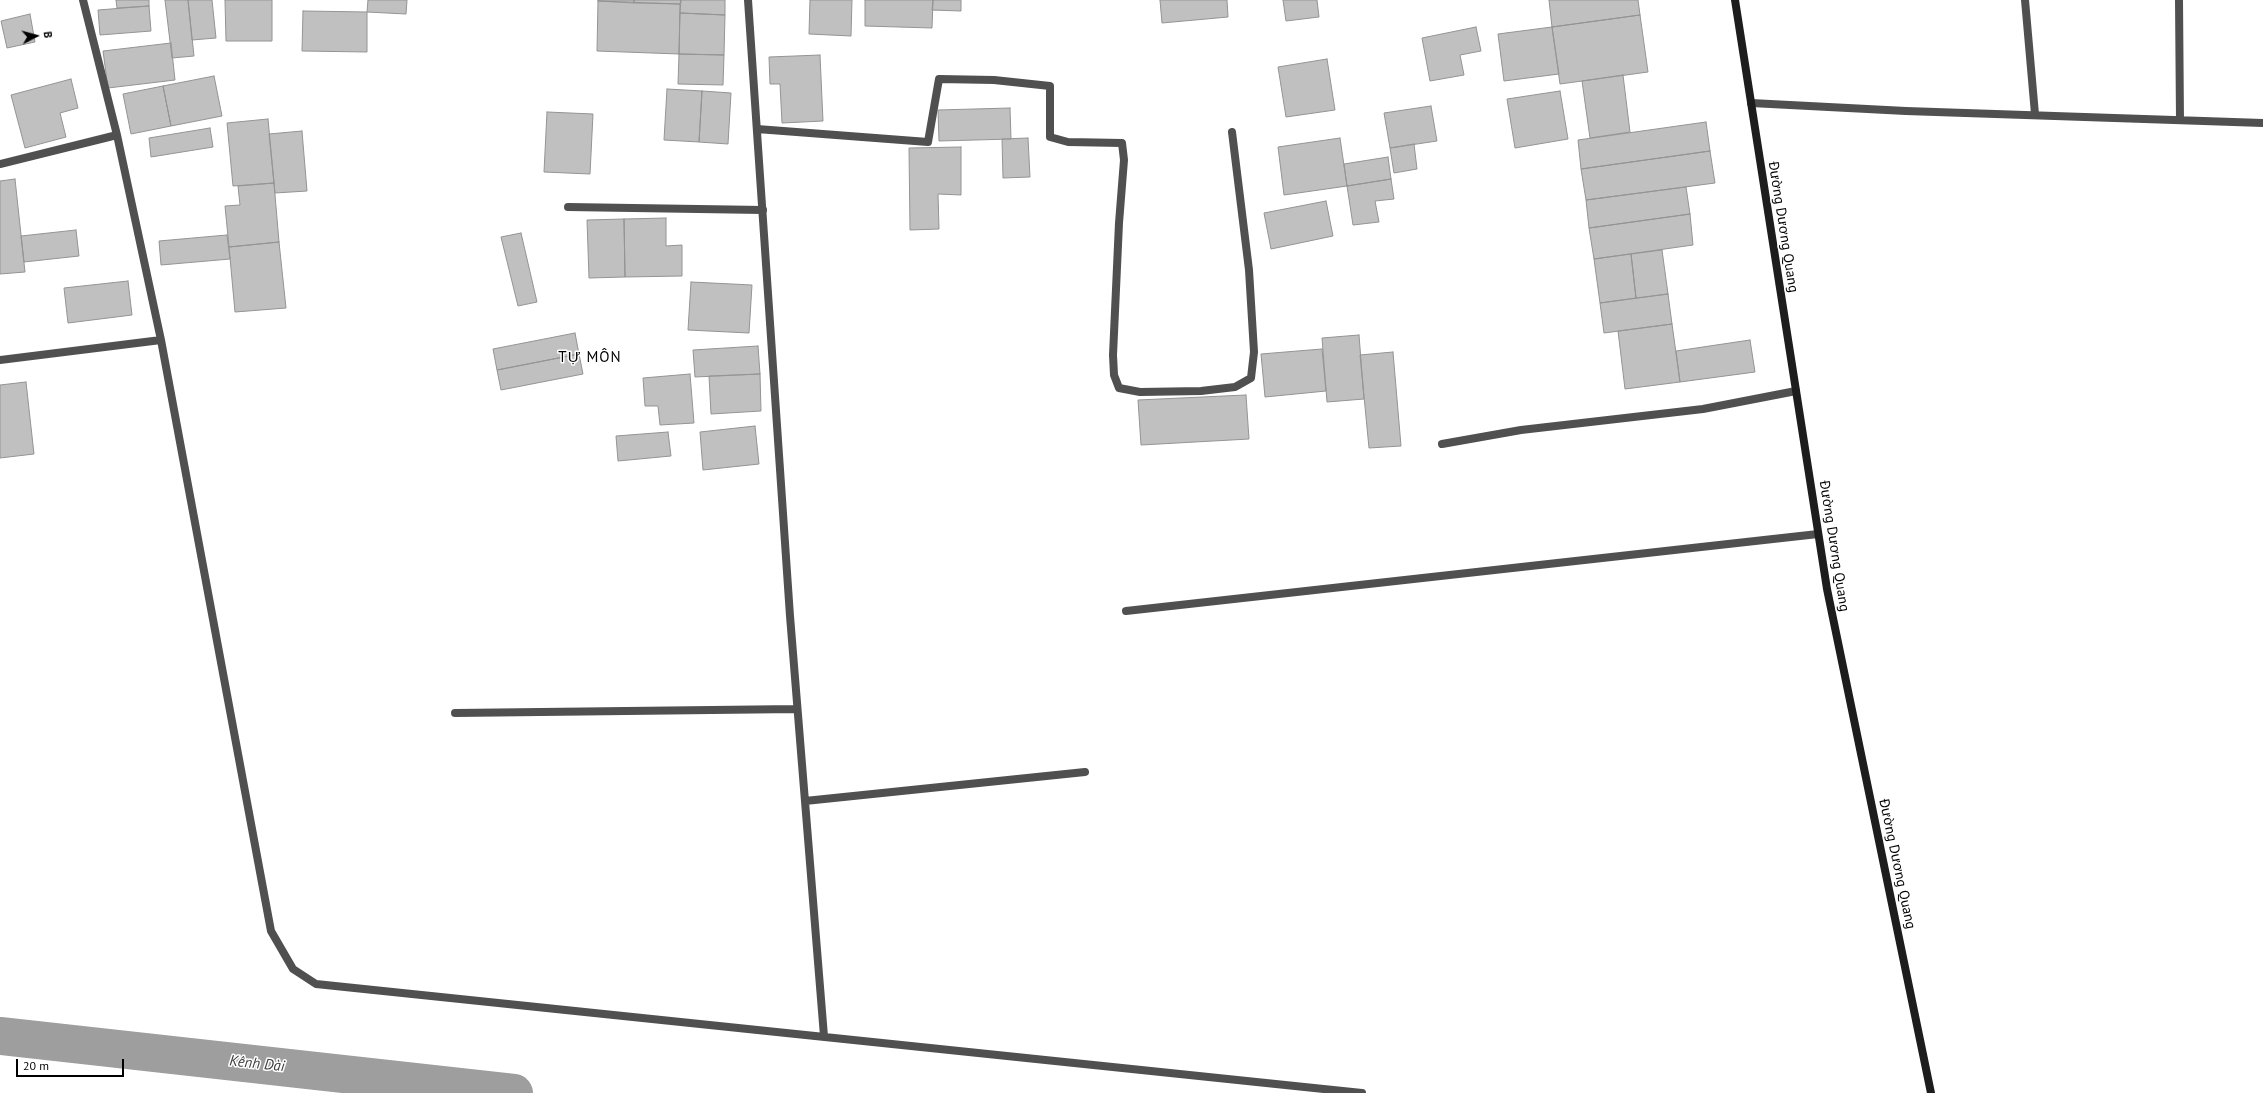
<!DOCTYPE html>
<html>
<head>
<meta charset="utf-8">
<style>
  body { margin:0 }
  #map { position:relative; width:2263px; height:1093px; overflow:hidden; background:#fff; font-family:"PT Sans",sans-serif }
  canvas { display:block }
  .north { position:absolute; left:16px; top:16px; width:40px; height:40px; -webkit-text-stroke:3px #fff; paint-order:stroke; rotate:84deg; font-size:11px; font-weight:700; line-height:16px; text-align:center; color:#000 }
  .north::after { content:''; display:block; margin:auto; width:14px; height:18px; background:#000; clip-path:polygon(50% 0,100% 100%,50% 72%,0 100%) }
  .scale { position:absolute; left:16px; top:1059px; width:108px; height:18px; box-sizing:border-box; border:2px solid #000; border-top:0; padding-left:5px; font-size:12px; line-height:14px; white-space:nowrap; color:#000; -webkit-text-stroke:3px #fff; paint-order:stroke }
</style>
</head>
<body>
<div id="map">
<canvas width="2263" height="1093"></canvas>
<div class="north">B</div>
<div class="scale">20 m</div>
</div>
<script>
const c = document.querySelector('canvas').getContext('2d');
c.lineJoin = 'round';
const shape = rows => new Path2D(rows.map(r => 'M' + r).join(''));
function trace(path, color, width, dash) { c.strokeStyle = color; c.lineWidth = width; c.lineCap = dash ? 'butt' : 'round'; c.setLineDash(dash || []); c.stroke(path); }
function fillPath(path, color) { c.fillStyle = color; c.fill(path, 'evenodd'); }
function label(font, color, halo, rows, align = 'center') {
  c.font = font + ' "PT Sans",sans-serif'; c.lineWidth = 3; c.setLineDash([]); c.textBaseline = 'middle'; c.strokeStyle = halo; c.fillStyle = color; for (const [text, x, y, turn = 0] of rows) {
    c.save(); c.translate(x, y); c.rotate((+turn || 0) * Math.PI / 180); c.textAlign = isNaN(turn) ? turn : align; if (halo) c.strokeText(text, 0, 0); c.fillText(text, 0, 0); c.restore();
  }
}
trace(shape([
  [0,1036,514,1093]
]), '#9e9e9e', 38);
const building = shape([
  [116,0,149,0,149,6,117,8,116,0],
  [165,0,188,0,194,56,172,58,165,0],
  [188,0,212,0,216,38,192,40,188,0],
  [225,0,272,0,272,41,226,41,225,0],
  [368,0,407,0,406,14,367,12,368,0],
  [598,0,634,0,634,3,598,1,598,0],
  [634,0,681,0,680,4,634,3,634,0],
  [681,0,725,0,725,15,680,13,681,0],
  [810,0,852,0,851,36,809,34,810,0],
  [865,0,933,0,932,28,865,26,865,0],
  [933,0,961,0,961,11,932,10,933,0],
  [1160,0,1227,0,1228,17,1162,23,1160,0],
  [1283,0,1317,0,1319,17,1286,21,1283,0],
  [1549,0,1638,0,1640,15,1552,27,1549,0],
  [598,1,680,4,679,54,597,51,598,1],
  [149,6,151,31,100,35,98,10,149,6],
  [303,11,367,12,367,52,302,51,303,11],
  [680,13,725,15,724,55,679,54,680,13],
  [30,14,35,42,7,48,1,21,30,14],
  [1640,15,1648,72,1560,84,1552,27,1640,15],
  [1476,27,1481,51,1460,55,1464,75,1430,81,1422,38,1476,27],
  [1552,27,1559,74,1504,81,1498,34,1552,27],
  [171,43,175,80,108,88,103,51,171,43],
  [679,54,724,55,723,85,678,84,679,54],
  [820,55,823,121,782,123,780,84,770,84,769,57,820,55],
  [1327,59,1335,110,1286,117,1278,67,1327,59],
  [1623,75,1630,132,1590,138,1582,81,1623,75],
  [214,76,222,116,171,126,163,86,214,76],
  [71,79,78,108,60,113,66,137,25,148,11,95,71,79],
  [163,86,171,126,131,134,123,94,163,86],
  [667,89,702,91,699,142,664,140,667,89],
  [702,91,731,93,728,144,699,142,702,91],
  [1560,91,1568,139,1515,148,1507,99,1560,91],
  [1431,106,1437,141,1390,148,1384,113,1431,106],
  [1010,108,1011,139,939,141,938,110,1010,108],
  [547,112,593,114,590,174,544,172,547,112],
  [268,119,274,183,233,186,227,123,268,119],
  [1706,122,1710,151,1581,169,1578,140,1706,122],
  [210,128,213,147,151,157,149,138,210,128],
  [302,131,307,191,275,193,269,134,302,131],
  [1028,138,1030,177,1003,178,1002,139,1028,138],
  [1340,138,1347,186,1284,195,1278,147,1340,138],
  [1414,144,1417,169,1394,173,1390,148,1414,144],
  [961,147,961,195,938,194,939,229,910,230,909,148,961,147],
  [1710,151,1715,183,1586,200,1581,169,1710,151],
  [1388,157,1391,179,1347,186,1344,164,1388,157],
  [15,179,25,272,0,274,0,181,15,179],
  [1391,179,1394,199,1375,201,1379,222,1353,225,1347,186,1391,179],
  [274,183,279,242,229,247,225,206,240,205,238,186,274,183],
  [1686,187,1690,214,1589,228,1586,200,1686,187],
  [1326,201,1333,236,1271,249,1264,213,1326,201],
  [1690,214,1693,245,1594,259,1589,228,1690,214],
  [666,218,666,246,682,245,682,276,625,277,624,219,666,218],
  [624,219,625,277,589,278,587,220,624,219],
  [76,230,79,256,24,262,21,236,76,230],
  [521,233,537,302,518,306,501,237,521,233],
  [227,235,230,259,161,265,159,241,227,235],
  [279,242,286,308,235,312,229,247,279,242],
  [1662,250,1668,294,1636,298,1631,254,1662,250],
  [1631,254,1636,298,1600,303,1594,259,1631,254],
  [128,281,132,315,68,323,64,288,128,281],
  [691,282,752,285,749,333,688,330,691,282],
  [1668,294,1672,324,1604,333,1600,303,1668,294],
  [1672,324,1680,382,1625,389,1618,331,1672,324],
  [575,333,579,354,497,370,493,349,575,333],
  [1359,335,1364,399,1327,402,1322,338,1359,335],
  [1750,340,1755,372,1680,382,1676,351,1750,340],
  [758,346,760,374,695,377,693,350,758,346],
  [1322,349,1326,391,1265,397,1261,354,1322,349],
  [1393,352,1401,446,1369,448,1360,355,1393,352],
  [579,354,583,374,501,390,497,370,579,354],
  [690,374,694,423,660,425,658,406,645,406,643,378,690,374],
  [760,374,761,411,711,414,709,376,760,374],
  [26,382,34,454,0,458,0,385,26,382],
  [1246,395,1249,439,1141,445,1138,400,1246,395],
  [755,426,759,464,703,470,700,432,755,426],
  [668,432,671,456,618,461,616,436,668,432]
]);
fillPath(building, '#c0c0c0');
trace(building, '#949494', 1);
trace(shape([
  [568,207,763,210]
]), '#505050', 8);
trace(shape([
  [83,0,117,135,161,340,271,931,293,969,316,984,1362,1093],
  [748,0,790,616,824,1036],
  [2025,0,2035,114],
  [2179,0,2180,120],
  [1751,103,1906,111,2263,123],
  [757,129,928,142,939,79,994,80,1050,86,1050,137,1068,142,1122,143,1124,160,1119,223,1113,355,1114,375,1119,388,1140,392,1201,391,1235,387,1251,378,1254,352,1249,270,1232,132],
  [0,164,117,135],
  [0,360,161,340],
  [1442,444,1521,430,1703,409,1796,391],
  [1126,611,1818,534],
  [455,713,797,709],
  [805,801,1085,772]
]), '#505050', 8);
trace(shape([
  [1735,0,1827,589,1931,1093]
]), '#1d1d1d', 8);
label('14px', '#000', '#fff', [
  ["Đường Dương Quang",1783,227,81],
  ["Đường Dương Quang",1834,546,81],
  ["Đường Dương Quang",1897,864,78]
]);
c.letterSpacing = '1px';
label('15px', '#000', '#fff', [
  ["TỰ MÔN",590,358]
]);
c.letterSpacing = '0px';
label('italic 15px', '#3f3f3f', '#fff', [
  ["Kênh Dài",257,1064,6]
]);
</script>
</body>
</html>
